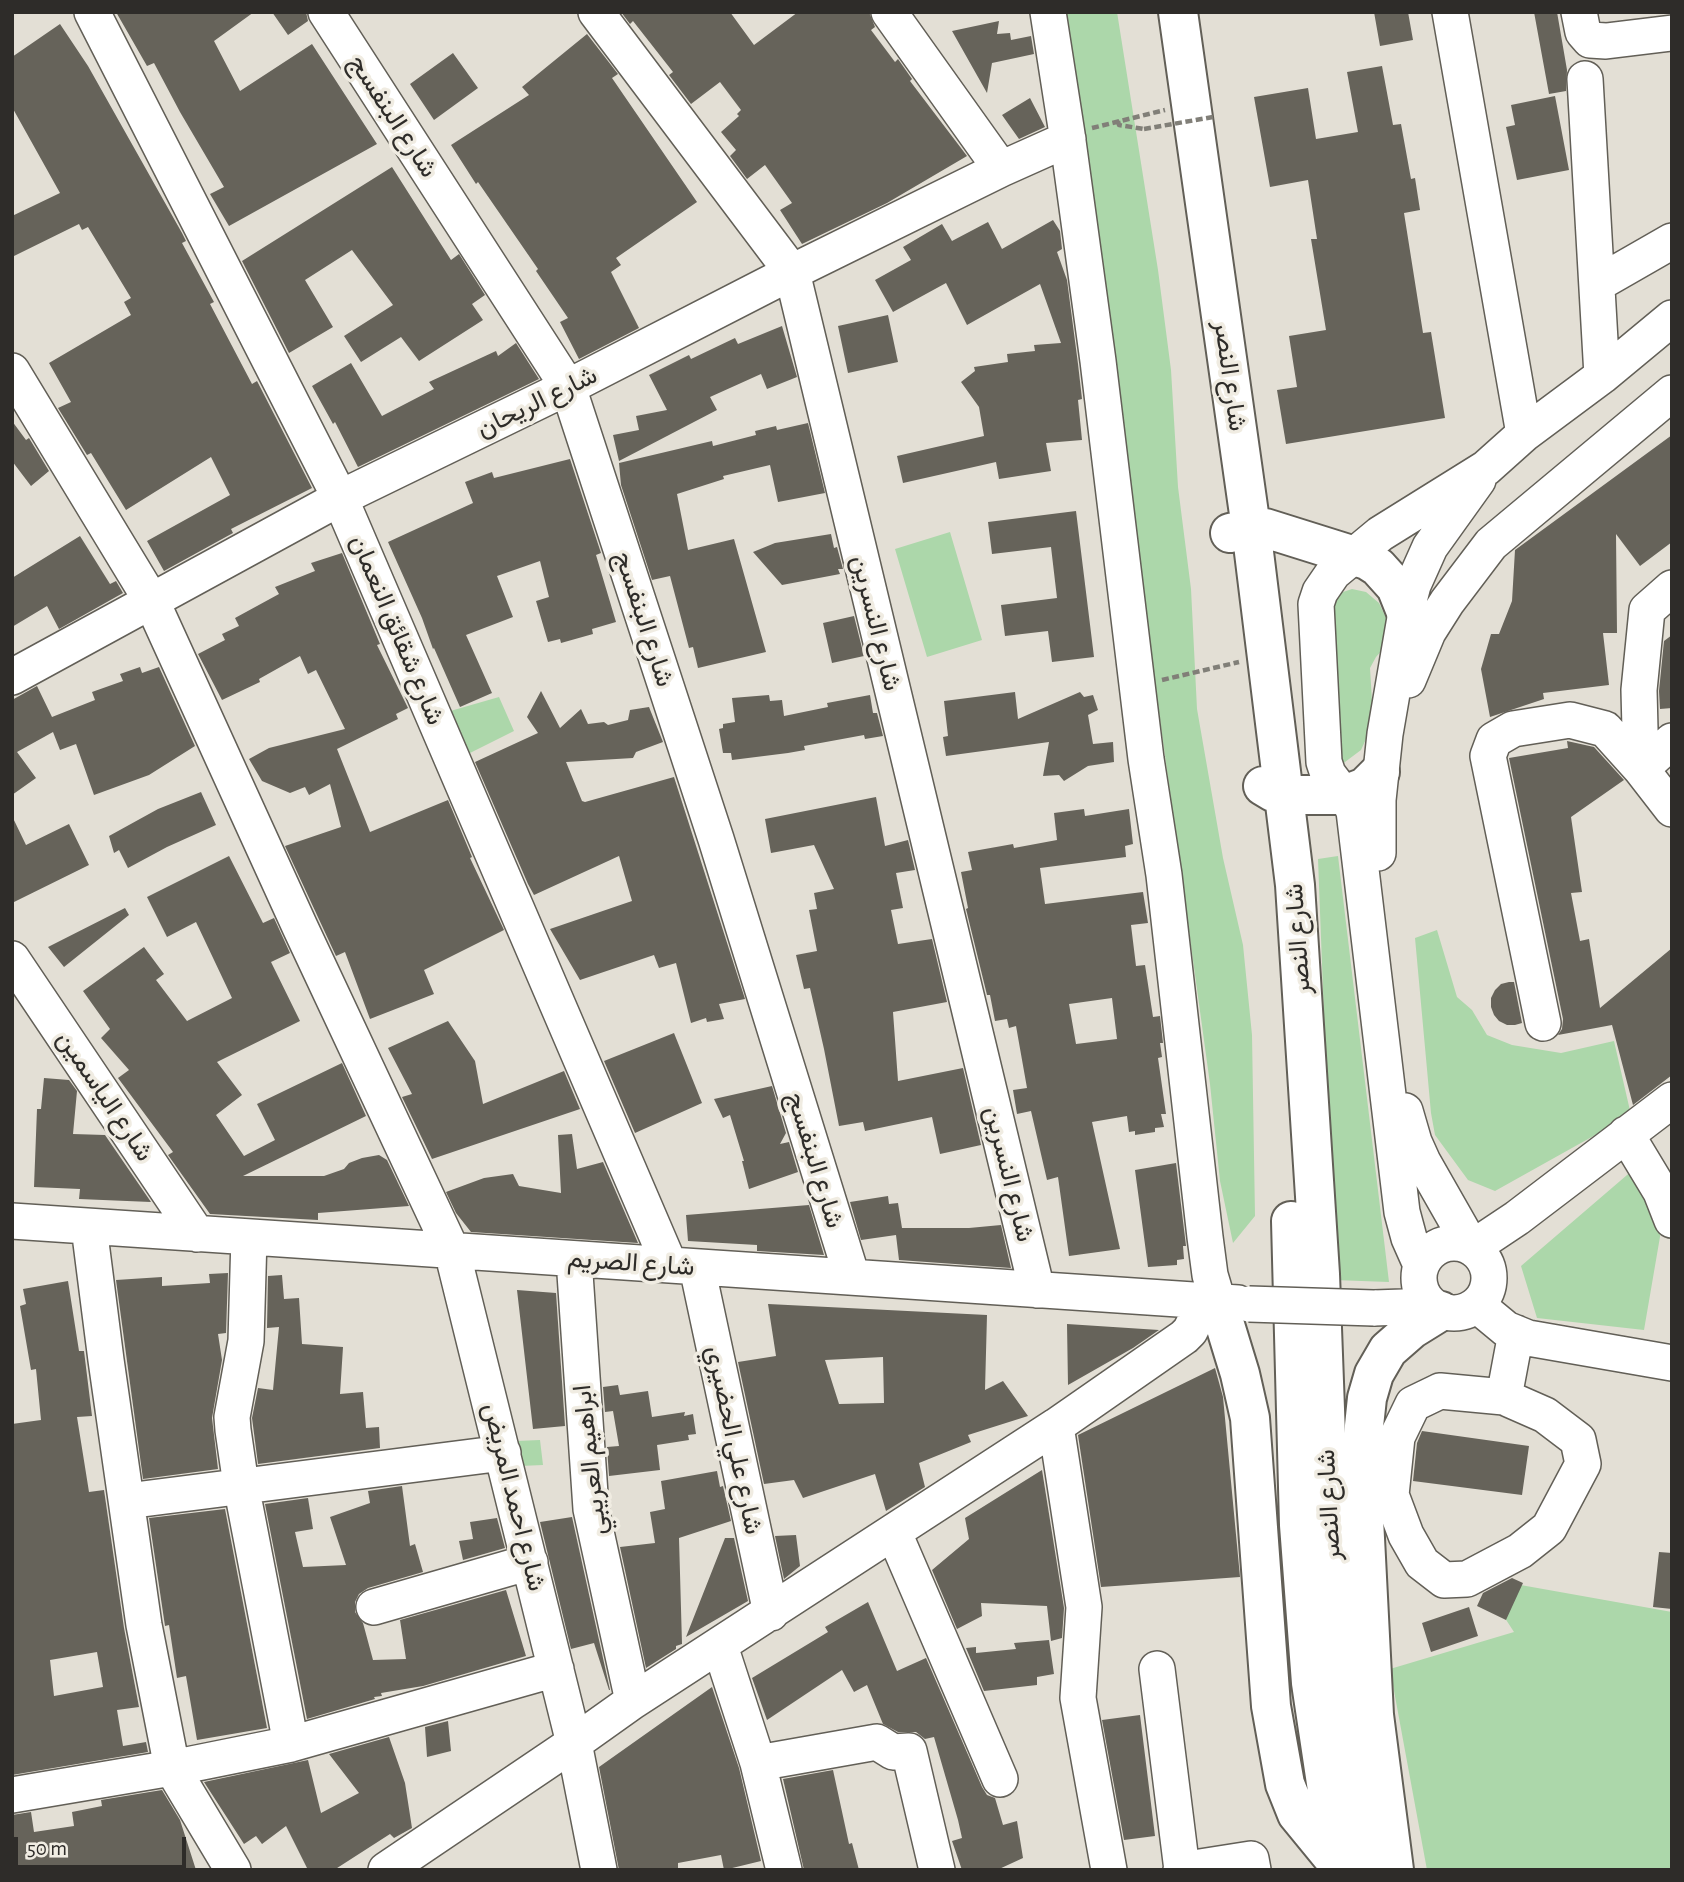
<!DOCTYPE html>
<html>
<head>
<meta charset="utf-8">
<style>
  body { margin:0 }
  #map { position:relative; width:1684px; height:1882px; overflow:hidden; background:#e3dfd5; font-family:"Alegreya Sans",sans-serif }
  canvas { display:block }
  .frame { position:absolute; inset:0; border:14px solid #2e2c29; pointer-events:none }
  .scale { position:absolute; left:14px; top:1837px; width:172px; height:32px; box-sizing:border-box; border:4px solid #2e2c29; border-top:0; padding-left:9px; font-size:21px; line-height:24px; white-space:nowrap; color:#2e2c29; -webkit-text-stroke:5px #f0ece2; paint-order:stroke }
</style>
</head>
<body>
<div id="map">
<canvas width="1684" height="1882"></canvas>
<div class="frame"></div>
<div class="scale">50 m</div>
</div>
<script>
const c = document.querySelector('canvas').getContext('2d');
c.lineJoin = 'round';
function fillPath(path, color) { c.fillStyle = color; c.fill(path, 'evenodd'); }
const shape = rows => new Path2D(rows.map(r => 'M' + r).join(''));
function trace(path, color, width, dash) { c.strokeStyle = color; c.lineWidth = width; c.lineCap = dash ? 'butt' : 'round'; c.setLineDash(dash || []); c.stroke(path); }
function label(font, color, halo, rows, align = 'center') {
  c.font = font + ' "Alegreya Sans",Vazirmatn,sans-serif'; c.lineWidth = 7; c.setLineDash([]); c.textBaseline = 'middle'; c.strokeStyle = halo; c.fillStyle = color; for (const [text, x, y, turn = 0] of rows) {
    c.save(); c.translate(x, y); c.rotate((+turn || 0) * Math.PI / 180); c.textAlign = isNaN(turn) ? turn : align; if (halo) c.strokeText(text, 0, 0); c.fillText(text, 0, 0); c.restore();
  }
}
fillPath(shape([
  [1063,12,1117,12,1158,270,1171,370,1178,487,1191,589,1197,709,1223,858,1243,945,1252,1035,1255,1216,1233,1243,1220,1181,1210,1084],
  [950,532,982,640,927,657,895,549],
  [1352,589,1366,592,1379,603,1386,618,1391,640,1376,657,1370,668,1372,701,1367,737,1361,750,1337,768,1323,617,1340,593],
  [499,697,514,731,460,758,440,714],
  [1338,856,1389,1282,1334,1280,1318,859],
  [1437,930,1457,997,1472,1010,1487,1035,1512,1045,1561,1053,1614,1041,1631,1115,1495,1191,1468,1180,1435,1135,1431,1113,1415,938],
  [1634,1169,1661,1231,1644,1330,1537,1318,1521,1266],
  [540,1440,543,1465,520,1466,516,1441],
  [1515,1584,1672,1612,1672,1870,1427,1870,1390,1669,1514,1632,1501,1612]
]), '#acd7aa');
fillPath(shape([
  [116,12,254,12,214,41,240,91,312,44,377,144,229,226,210,194,224,187,180,112,154,63,147,66],
  [272,12,306,12,308,21,288,35],
  [621,12,730,12,754,45,798,12,869,12,875,27,871,30,895,62,898,59,912,79,910,81,967,156,887,203,802,244,780,210,792,203,765,165,747,179,730,156,736,150,721,132,739,116,737,114,741,110,720,82,691,104,669,75,673,72,633,21,630,24],
  [1374,12,1408,12,1413,40,1380,46],
  [1534,12,1557,12,1567,70,1566,91,1549,94],
  [999,21,997,34,1010,33,1011,40,1031,36,1034,54,992,63,987,93,952,31],
  [60,24,88,66,182,233,186,241,182,243,214,302,210,304,252,384,257,381,312,488,231,529,233,533,164,571,147,541,230,495,211,457,126,510,91,453,87,455,58,408,71,402,49,363,131,315,124,302,131,298,88,227,82,230,79,224,12,257,12,216,60,193,12,107,12,57],
  [587,34,618,74,612,78,697,202,616,258,621,265,611,272,639,328,579,359,560,322,568,318,536,271,538,269,478,182,476,184,451,145,529,95,522,87],
  [453,53,478,88,434,120,410,84],
  [1382,66,1393,125,1401,124,1411,179,1415,178,1420,210,1404,213,1423,333,1431,332,1445,418,1286,444,1277,390,1297,387,1289,336,1326,330,1311,239,1317,239,1308,180,1270,187,1254,97,1308,88,1316,139,1358,132,1347,72],
  [1555,96,1569,170,1517,180,1506,127,1515,125,1511,105],
  [1030,98,1045,127,1019,139,1002,115],
  [392,167,451,260,459,254,485,295,472,304,483,320,419,361,401,337,361,362,344,336,393,305,352,250,305,280,333,327,289,353,242,261],
  [1053,220,1060,231,1062,249,1057,252,1067,280,1078,364,1082,399,1078,400,1082,440,1046,443,1051,471,999,479,996,462,903,483,897,456,984,436,979,407,961,382,975,371,974,367,1008,362,1007,354,1035,351,1034,345,1061,343,1040,284,967,325,946,283,893,312,875,280,911,260,903,247,942,224,952,241,988,222,1002,249],
  [888,315,898,362,848,373,838,326],
  [782,326,797,377,767,389,761,374,710,397,717,410,619,461,613,435,639,430,636,416,667,410,649,375,689,355,691,359,735,338,738,344],
  [516,343,539,379,358,467,335,422,333,424,312,386,351,363,382,416,434,389,429,382,496,351,498,356],
  [12,421,26,440,29,438,49,471,31,486,12,461],
  [808,423,825,493,778,502,770,465,723,476,724,479,677,494,688,550,734,539,766,652,698,668,693,647,689,648,670,576,652,580,621,485,619,463,712,441,713,446,756,435,755,431,776,426,777,430],
  [1672,435,1672,542,1640,566,1616,534,1617,633,1603,633,1609,685,1543,693,1544,699,1490,717,1481,669,1491,634,1499,634,1512,601,1515,550],
  [570,459,601,553,596,555,616,622,592,629,593,634,561,643,560,639,548,642,536,601,549,597,540,561,497,576,513,617,466,635,492,693,460,707,434,648,433,649,422,618,388,542,473,503,465,482,492,472,494,478],
  [1076,511,1094,657,1052,662,1048,631,1005,636,1001,605,1057,598,1051,547,992,554,988,522],
  [831,534,834,548,837,547,843,569,838,569,840,574,782,585,753,552,775,543],
  [80,536,110,584,116,581,123,593,59,629,47,606,12,627,12,578],
  [342,553,380,644,377,645,408,708,396,714,398,719,337,749,370,832,448,800,472,857,470,858,504,930,424,970,434,994,370,1019,345,952,336,956,285,846,341,827,330,784,309,795,305,787,290,793,262,781,249,759,269,748,345,729,316,670,308,674,300,656,259,679,260,682,222,700,198,654,225,640,222,634,239,626,235,618,279,594,275,587,315,571,311,563],
  [854,616,864,656,832,663,823,623],
  [1672,635,1672,708,1660,709,1659,691,1664,641],
  [140,667,142,673,159,667,195,746,149,775,94,795,76,744,60,750,53,732,17,752,36,778,12,795,12,700,37,686,52,717,95,700,92,692,123,681,120,674],
  [541,691,560,728,581,709,588,724,604,722,608,725,628,720,630,710,649,707,663,742,636,752,633,758,566,762,582,801,585,802,674,777,745,999,719,1004,724,1019,707,1022,706,1018,691,1023,676,963,659,968,654,955,580,980,550,929,632,901,619,856,534,895,528,884,475,762,538,733,527,717],
  [1015,692,1018,719,1080,692,1084,697,1093,695,1098,710,1088,715,1093,744,1113,742,1114,762,1088,766,1064,781,1059,775,1043,776,1049,742,946,756,943,737,948,736,944,701],
  [769,695,770,701,782,700,784,716,828,707,827,703,870,695,873,713,877,713,883,736,865,739,864,735,804,746,805,750,788,753,732,760,731,753,723,753,719,729,723,728,723,724,735,722,732,698],
  [1567,741,1594,747,1624,780,1571,817,1582,892,1571,893,1580,941,1589,939,1600,1008,1672,948,1672,1075,1633,1105,1612,1025,1558,1035,1562,1029,1563,1019,1509,758,1568,748],
  [201,792,216,825,167,847,128,868,119,850,114,853,109,836,158,809],
  [876,797,885,846,908,840,915,870,896,873,903,908,891,910,898,944,932,939,947,1002,893,1012,898,1081,963,1068,981,1145,940,1154,932,1117,865,1131,863,1122,839,1126,824,1049,810,988,804,989,796,955,817,951,809,910,817,909,814,893,834,889,814,845,771,853,765,819],
  [1084,809,1085,816,1129,809,1133,844,1125,846,1126,857,1040,868,1045,904,1143,892,1148,923,1131,925,1136,966,1145,965,1153,1017,1160,1016,1163,1043,1160,1043,1162,1057,1158,1058,1166,1114,1161,1114,1164,1127,1155,1128,1155,1132,1135,1135,1135,1131,1129,1132,1127,1116,1092,1122,1120,1249,1069,1256,1058,1177,1047,1180,1031,1111,1017,1114,1013,1090,1027,1088,1016,1026,1009,1028,1007,1019,995,1021,990,995,987,995,966,909,968,908,961,872,972,870,968,852,1013,844,1014,848,1057,840,1054,813],
  [1112,998,1117,1039,1076,1044,1069,1004],
  [12,816,26,845,69,824,89,865,12,903],
  [229,856,263,923,274,918,290,953,271,962,300,1021,217,1062,242,1095,216,1115,244,1156,275,1140,257,1104,342,1063,366,1116,243,1176,324,1176,344,1169,349,1163,362,1158,379,1155,387,1160,409,1206,318,1213,318,1220,210,1214,168,1155,173,1152,118,1078,129,1070,101,1038,110,1029,83,991,144,947,164,974,156,980,187,1021,232,998,196,922,167,937,147,897],
  [125,908,129,915,64,967,48,947],
  [1509,982,1514,982,1522,1023,1515,1025,1507,1025,1499,1021,1494,1015,1491,1007,1491,998,1495,990,1501,984],
  [448,1021,475,1061,483,1104,564,1071,580,1109,432,1159,402,1097,412,1094,388,1048],
  [674,1033,702,1103,635,1133,604,1061],
  [44,1078,69,1080,77,1091,73,1134,105,1135,151,1202,79,1199,80,1189,34,1187,37,1109,41,1109],
  [772,1086,786,1133,780,1144,789,1142,798,1172,749,1189,742,1161,744,1161,730,1115,723,1118,714,1099],
  [572,1134,577,1169,603,1162,638,1243,471,1232,456,1213,446,1192,484,1178,513,1174,519,1186,561,1193,558,1135],
  [1176,1163,1186,1246,1183,1246,1184,1259,1177,1260,1177,1265,1148,1267,1135,1170],
  [888,1196,889,1204,898,1203,902,1228,969,1228,1001,1225,1011,1268,899,1260,896,1235,861,1240,850,1202],
  [809,1205,824,1255,757,1251,757,1245,688,1241,686,1215],
  [228,1273,226,1333,218,1334,222,1360,212,1418,218,1469,143,1479,116,1280,162,1277,162,1286,210,1283,209,1274],
  [282,1275,284,1299,299,1298,302,1344,343,1347,340,1394,363,1392,366,1428,379,1427,380,1448,258,1464,252,1418,258,1388,273,1390,279,1327,267,1328,268,1276],
  [68,1281,79,1351,84,1351,92,1416,77,1417,89,1492,104,1490,124,1628,139,1707,117,1710,123,1746,146,1742,148,1752,12,1775,12,1424,41,1420,36,1369,31,1370,20,1306,26,1304,23,1289],
  [97,1652,103,1687,54,1696,50,1660],
  [517,1290,556,1293,565,1426,533,1429],
  [768,1304,987,1315,985,1390,1003,1381,1028,1416,968,1435,971,1442,919,1463,925,1487,886,1511,875,1474,803,1498,794,1480,764,1484,738,1362,776,1356],
  [883,1357,884,1403,839,1404,825,1360],
  [1067,1324,1159,1330,1133,1348,1068,1385],
  [1215,1368,1223,1397,1240,1577,1101,1587,1078,1435],
  [618,1385,620,1395,648,1391,652,1417,685,1412,684,1416,693,1414,696,1434,688,1435,689,1440,657,1445,660,1470,609,1476,607,1447,619,1446,613,1411,605,1412,603,1387],
  [1422,1431,1529,1446,1522,1495,1413,1481,1417,1443],
  [1042,1470,1064,1608,1062,1638,1051,1641,1047,1606,981,1603,982,1616,957,1629,932,1570,969,1539,965,1518],
  [717,1471,720,1487,723,1486,731,1521,679,1538,682,1644,676,1646,676,1649,646,1668,620,1547,655,1543,650,1512,665,1509,661,1481],
  [402,1486,410,1546,415,1544,423,1572,368,1588,359,1594,355,1602,355,1612,363,1623,373,1660,406,1659,400,1620,506,1590,526,1656,423,1686,381,1693,382,1696,374,1697,375,1699,307,1719,265,1504,308,1498,313,1529,295,1532,303,1567,346,1565,330,1517,370,1503,368,1491],
  [225,1509,267,1728,197,1740,186,1676,177,1678,169,1625,165,1626,149,1518],
  [572,1517,610,1690,609,1690,594,1643,571,1649,540,1522],
  [497,1518,505,1548,463,1560,459,1541,473,1539,470,1522],
  [796,1535,800,1566,784,1579,775,1536],
  [725,1538,734,1538,748,1601,686,1637],
  [1659,1552,1672,1553,1672,1609,1653,1607],
  [1512,1578,1523,1583,1506,1620,1477,1606,1483,1593],
  [868,1602,897,1671,926,1658,982,1787,987,1795,995,1798,1003,1825,1017,1821,1023,1858,997,1870,962,1870,952,1841,962,1838,958,1820,934,1737,925,1739,916,1732,898,1732,883,1724,867,1685,854,1692,842,1670,767,1720,752,1678,828,1632,825,1627],
  [1469,1607,1478,1636,1431,1652,1422,1623],
  [1049,1640,1054,1674,1037,1677,1037,1685,984,1691,966,1648,976,1647,976,1653,1016,1649,1014,1643],
  [712,1687,739,1768,761,1861,724,1870,721,1855,678,1863,678,1870,619,1870,599,1767],
  [1140,1715,1155,1836,1124,1840,1102,1720],
  [448,1721,451,1751,427,1757,425,1727],
  [389,1737,405,1783,412,1828,394,1838,390,1834,334,1870,308,1870,286,1826,262,1844,256,1836,244,1844,204,1782,308,1760,321,1813,359,1793,329,1754],
  [833,1770,849,1844,852,1843,859,1870,804,1870,783,1779],
  [162,1790,180,1820,196,1870,12,1870,12,1815,31,1812,34,1832,74,1826,72,1812,102,1806,101,1800]
]), '#66635a');
const minor = shape([
  [92,12,340,498,669,1264],
  [326,12,568,387,716,839,852,1277],
  [596,12,792,272,1037,1290],
  [889,12,1001,169],
  [1048,12,1067,134,1098,361,1146,759,1164,875,1205,1237,1210,1275,1218,1302],
  [1450,12,1524,434],
  [1579,12,1583,32,1590,40,1606,41,1672,33],
  [1585,79,1602,376],
  [1597,284,1672,241],
  [12,371,151,600,300,927,452,1251,574,1743,599,1870],
  [12,677,340,498,568,387,792,272,1001,169,1068,139],
  [1408,680,1428,632,1447,602,1491,544,1672,393],
  [1641,769,1639,690,1647,610,1672,588],
  [1641,769,1672,741],
  [1378,853,1378,800,1385,734,1406,612,1413,585,1430,547,1478,480],
  [12,959,197,1234],
  [1543,1023,1488,756,1494,740,1513,729,1570,720,1605,729,1641,769,1672,809],
  [1405,1111,1414,1142,1423,1162,1472,1248,1517,1218,1672,1100],
  [1626,1134,1661,1192,1672,1220],
  [12,1221,1238,1303],
  [89,1227,106,1360,144,1625,172,1768,233,1870],
  [249,1237,246,1341,232,1417,233,1430,241,1485,291,1744],
  '1419 1278a35 35 0 1 1 70 0a35 35 0 1 1-70 0Z',
  [574,1259,591,1509,633,1701],
  [1421,1265,1409,1238,1402,1212,1354,811,1350,803,1328,774,1324,762,1316,604,1320,592,1333,573,1380,534,1486,468,1524,434,1602,376,1672,318],
  [697,1267,771,1613],
  [1477,1305,1506,1329,1528,1338,1672,1363],
  [1374,1308,1432,1306],
  [1440,1391,1504,1397,1545,1415,1578,1440,1583,1464,1549,1528,1520,1551,1467,1579,1444,1580,1422,1563,1406,1535,1391,1495,1397,1437,1413,1404,1440,1391],
  [1504,1397,1516,1333],
  [1056,1426,1084,1607,1078,1698,1109,1870],
  [127,1501,503,1453],
  [894,1533,1000,1779],
  [374,1607,530,1562],
  [720,1646,758,1763,784,1870],
  [1157,1669,1182,1870],
  [758,1763,877,1742,893,1752,909,1751,937,1870],
  [12,1795,172,1768,291,1744,556,1669],
  [386,1870,574,1743,633,1701,1056,1426,1184,1337,1190,1331,1197,1317,1197,1301],
  [1181,1870,1251,1859,1253,1870]
]);
const highway = shape([
  [1178,12,1251,528,1295,885,1320,1274,1330,1544,1342,1690,1368,1870],
  [1230,533,1251,528,1265,528,1367,560,1378,567,1396,587,1406,612],
  [1263,786,1273,792,1285,795,1344,795,1365,787,1380,772],
  [1291,1221,1299,1525,1311,1683,1339,1870],
  [1218,1302,1240,1374,1250,1418,1271,1706,1285,1784,1297,1814,1338,1864],
  [1394,1870,1374,1715,1363,1499,1364,1426,1367,1398,1374,1374,1388,1350,1412,1329,1441,1311]
]);
trace(minor, '#625f57', 38);
trace(highway, '#625f57', 42);
trace(shape([
  [1118,121,1119,125,1144,129],
  [1092,128,1165,110],
  [1162,680,1239,662]
]), '#817f78', 4.5, [7, 3.5]);
trace(minor, '#fff', 35);
trace(highway, '#fff', 38);
const minorBridge = shape([
  [1249,1304,1374,1308]
]);
trace(minorBridge, '#625f57', 38, []);
trace(shape([
  [1144,129,1213,117]
]), '#817f78', 4.5, [7, 3.5]);
trace(minorBridge, '#fff', 35);
label('26px', '#2e2c29', '#f0ece2', [
  ["شارع البنفسج",393,116,57],
  ["شارع النصر",1230,376,82],
  ["شارع الريحان",537,402,-26],
  ["شارع البنفسج",644,619,72],
  ["شارع النسرين",876,623,76],
  ["شارع شقائق النعمان",397,630,67],
  ["شارع النصر",1298,939,-94],
  ["شارع الياسمين",105,1096,56],
  ["شارع البنفسج",815,1160,73],
  ["شارع النسرين",1009,1174,76],
  ["شارع الصريم",631,1263,4],
  ["شارع علي الحضيري",734,1440,78],
  ["ابراهيم العريبي",590,1460,-96],
  ["شارع احمد المريض",514,1497,76],
  ["شارع النصر",1329,1505,-93]
]);
</script>
</body>
</html>
